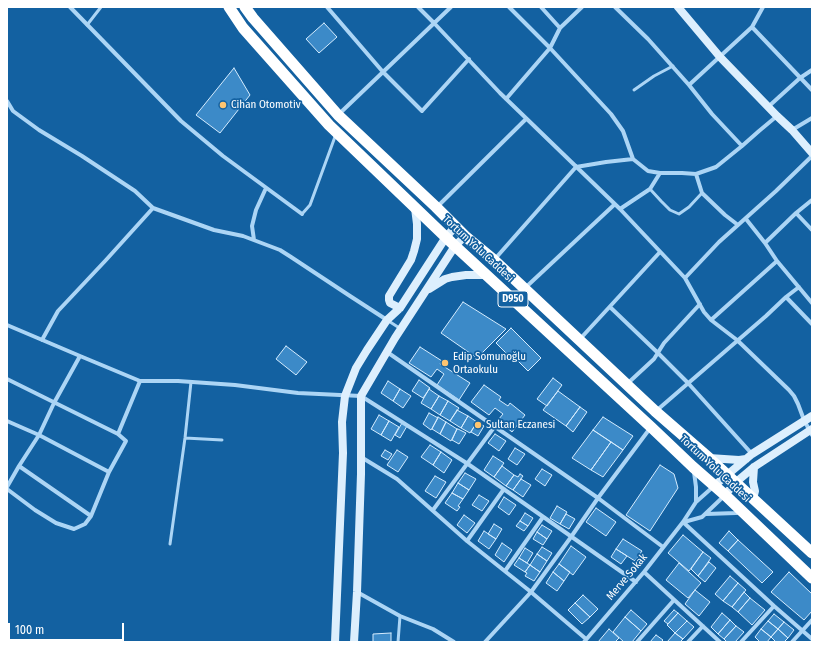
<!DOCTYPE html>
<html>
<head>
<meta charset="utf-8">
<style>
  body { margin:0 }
  #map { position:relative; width:819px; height:649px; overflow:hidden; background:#1361a1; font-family:"Fira Sans Condensed",sans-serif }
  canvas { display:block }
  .frame { position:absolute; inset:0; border:8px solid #fff; pointer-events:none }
  .scale { position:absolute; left:8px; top:623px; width:116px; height:18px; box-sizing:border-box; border:2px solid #fff; border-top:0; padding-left:5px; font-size:12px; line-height:14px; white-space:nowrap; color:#fff; -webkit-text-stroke:3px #1361a1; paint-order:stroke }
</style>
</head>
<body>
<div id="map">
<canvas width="819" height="649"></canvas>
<div class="frame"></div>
<div class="scale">100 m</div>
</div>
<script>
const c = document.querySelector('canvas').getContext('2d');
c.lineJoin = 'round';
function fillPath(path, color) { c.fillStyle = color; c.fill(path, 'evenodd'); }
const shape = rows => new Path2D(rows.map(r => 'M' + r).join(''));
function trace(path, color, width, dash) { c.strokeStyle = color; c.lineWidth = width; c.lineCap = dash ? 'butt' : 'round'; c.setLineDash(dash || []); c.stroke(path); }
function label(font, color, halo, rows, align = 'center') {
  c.font = font + ' "Fira Sans Condensed",sans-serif'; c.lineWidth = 3.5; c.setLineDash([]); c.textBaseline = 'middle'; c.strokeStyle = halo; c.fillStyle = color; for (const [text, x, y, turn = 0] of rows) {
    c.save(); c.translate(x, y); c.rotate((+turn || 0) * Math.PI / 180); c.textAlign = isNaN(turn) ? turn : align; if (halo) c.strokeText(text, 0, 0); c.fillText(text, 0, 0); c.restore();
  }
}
const building = shape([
  [324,23,337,37,319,53,306,39,324,23],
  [234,68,250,95,220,133,196,115,234,68],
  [463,302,506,329,477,358,441,333,463,302],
  [511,328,541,358,528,371,514,357,512,359,496,343,511,328],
  [286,346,307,362,296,375,276,359,286,346],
  [420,347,442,361,440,364,470,383,459,400,437,385,444,374,437,369,431,377,409,363,420,347],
  [553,378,562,385,547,406,537,399,553,378],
  [419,380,430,388,423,398,412,391,419,380],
  [388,381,400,389,393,401,381,393,388,381],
  [484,385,501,397,499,400,508,406,510,403,525,415,512,432,498,420,503,414,495,408,489,415,471,402,484,385],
  [400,389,411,396,403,408,393,401,400,389],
  [429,389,439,396,431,409,421,403,429,389],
  [558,391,580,407,566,426,543,410,558,391],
  [439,396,448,401,440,415,431,409,439,396],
  [448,401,459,408,450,421,440,415,448,401],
  [580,407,587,412,573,432,566,426,580,407],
  [457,410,468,416,461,428,450,421,457,410],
  [429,413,438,418,431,430,423,424,429,413],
  [379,415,389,421,381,435,371,429,379,415],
  [468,416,477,422,470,433,461,428,468,416],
  [438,417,446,422,440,434,432,429,438,417],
  [603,417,633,436,623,450,593,430,603,417],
  [389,421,399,427,391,441,381,435,389,421],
  [446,422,457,429,451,441,440,434,446,422],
  [477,422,484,426,478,436,471,432,477,422],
  [402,423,407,426,400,438,395,435,402,423],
  [457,429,458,429,466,433,459,444,452,440,457,429],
  [593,430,611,442,591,470,572,458,593,430],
  [495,434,506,441,499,451,488,443,495,434],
  [611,442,623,450,603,477,591,470,611,442],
  [430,445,441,452,433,465,421,457,430,445],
  [515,448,525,454,517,465,508,459,515,448],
  [385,450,392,454,388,460,381,456,385,450],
  [397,450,408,457,398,472,387,465,397,450],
  [441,452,452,460,444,473,433,465,441,452],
  [493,456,504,463,494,477,484,470,493,456],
  [660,465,674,474,678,488,650,531,626,515,660,465],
  [502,466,514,475,506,486,494,477,502,466],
  [542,469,552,475,545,486,535,479,542,469],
  [465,473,476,479,469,490,458,483,465,473],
  [520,474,523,476,513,490,506,486,514,475,518,477,520,474],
  [435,476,446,482,436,498,425,491,435,476],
  [521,479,531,485,523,497,513,490,521,479],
  [458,483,469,490,463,499,452,493,458,483],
  [452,493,463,499,458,506,460,507,457,511,445,503,452,493],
  [479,495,489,501,482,511,472,505,479,495],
  [504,497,516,505,509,515,498,507,504,497],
  [557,506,567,512,560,524,550,518,557,506],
  [596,508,616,522,606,536,586,522,596,508],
  [525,513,533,518,528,526,520,521,525,513],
  [566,514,575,519,569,529,560,524,566,514],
  [464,515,475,523,467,533,457,525,464,515],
  [520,521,528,526,524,531,516,526,520,521],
  [494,524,502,529,496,539,488,534,494,524],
  [542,525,552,531,547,539,537,532,542,525],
  [484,531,496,539,489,549,478,541,484,531],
  [729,531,738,540,728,551,719,543,729,531],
  [537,532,547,539,543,545,533,539,537,532],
  [683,535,703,552,689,571,668,553,683,535],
  [623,539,642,551,635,561,616,549,623,539],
  [738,540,773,572,762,583,728,551,738,540],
  [502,543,512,550,504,562,495,555,502,543],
  [571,546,586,557,573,575,559,564,571,546],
  [542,547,552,553,547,561,537,554,542,547],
  [525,548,533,553,527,563,519,558,525,548],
  [616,549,627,556,621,564,611,557,616,549],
  [703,552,711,558,698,576,691,569,703,552],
  [537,554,547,561,540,572,530,565,537,554],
  [519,558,530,565,525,572,514,565,519,558],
  [709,562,716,568,705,582,698,576,709,562],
  [679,563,701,583,688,598,666,580,679,563],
  [559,564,570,572,564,581,553,572,559,564],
  [530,565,540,572,534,581,525,576,527,573,525,572,530,565],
  [553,572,564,581,557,591,546,583,553,572],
  [789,572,812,594,812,611,804,620,771,592,789,572],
  [730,576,738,583,723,601,715,594,730,576],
  [738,583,746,590,732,607,723,601,738,583],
  [695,590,710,602,699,616,685,604,695,590],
  [744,592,750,598,738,612,732,607,744,592],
  [583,595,598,609,590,617,575,603,583,595],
  [750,598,765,610,752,625,738,612,750,598],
  [575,603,590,617,582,624,568,610,575,603],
  [631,610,647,624,641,631,625,617,631,610],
  [674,610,678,613,668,624,664,621,674,610],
  [678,613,687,621,675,633,667,625,678,613],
  [722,613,730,620,718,634,711,627,722,613],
  [774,614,784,622,778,629,768,621,774,614],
  [625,617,641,631,632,642,624,642,613,632,625,617],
  [730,620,736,626,724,639,718,634,730,620],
  [687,621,694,627,683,639,675,633,687,621],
  [768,621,778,629,771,637,761,629,768,621],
  [784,622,794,630,788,638,778,629,784,622],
  [736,626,744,632,735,642,727,642,724,639,736,626],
  [609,629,619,638,615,642,598,642,609,629],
  [761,629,771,637,767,642,760,642,755,637,761,629],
  [778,629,788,638,784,642,776,642,771,637,778,629],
  [391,633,391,642,373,642,373,634,391,633],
  [675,633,683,639,680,642,667,642,675,633],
  [656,635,663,640,661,642,650,642,656,635]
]);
fillPath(building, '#3c8ac8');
trace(building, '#d5ecfe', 1);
trace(shape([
  [87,25,101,7],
  [634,90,654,76,673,66],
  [650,189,661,201,670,210,679,214,689,207,702,193],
  [302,214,310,205,336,134],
  [387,320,401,329],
  [185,438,222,440],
  [170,544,185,438,191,382],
  [398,642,400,616]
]), '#acd5f5', 3);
trace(shape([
  [70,7,181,121,223,156,302,214],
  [327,7,383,72,422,111,469,59],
  [418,7,434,23,500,93,620,209,685,278,704,312,711,320,737,340,789,390,794,396,798,404,804,420,812,435],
  [509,7,550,48,611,114,623,131,633,159,648,171,660,173,682,173,696,174,716,167,742,146,759,131,777,116],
  [541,7,560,28],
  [615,7,648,39,689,85,712,114,742,146],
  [752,27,812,90],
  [689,85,752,27,763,7],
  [506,99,550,48,560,28,582,7],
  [7,101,13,111,39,130,82,156,135,191,153,208,214,230,243,236,280,250,291,257,350,296,387,320],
  [768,107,800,78,812,70],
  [338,115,451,7],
  [792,130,812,118],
  [696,174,702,193,725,215,738,225],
  [437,207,526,119],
  [620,209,650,189,660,173],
  [796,213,812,200],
  [746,219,765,243],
  [254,240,252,226,256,210,266,188],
  [494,260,576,167,606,162,633,159],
  [777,261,812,303],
  [685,278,719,242,776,191,812,156],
  [525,288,615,204],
  [786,297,812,324],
  [610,307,658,353,688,383,752,454],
  [711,320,777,261,765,243,796,213,812,230],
  [7,325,80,356,54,403,39,435,19,466,7,487],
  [580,339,660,252],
  [42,340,58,311,106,260,153,208],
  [387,352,598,498,663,547],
  [80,356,140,381,118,434],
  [7,379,118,434,126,441,109,472,39,435,7,421],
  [140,381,178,381,235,385,298,393,361,396,468,464,636,582],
  [627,384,654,359,664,343,700,304],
  [656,411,766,316,786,297,799,287],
  [361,457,397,479,467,541,531,592,586,639],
  [19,466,91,516,109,472],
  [694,472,696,487,696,502],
  [7,489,35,510,56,523,74,529,85,524,91,516],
  [433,510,495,426],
  [706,514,736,513,741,512],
  [683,522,774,606,812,639],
  [684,522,702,517,724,496],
  [467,541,504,489],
  [505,571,543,517],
  [644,572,720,642],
  [357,592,400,616,433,629,454,642],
  [485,642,531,592,571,537,598,498,651,427],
  [584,642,644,572,683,522,696,502,714,486],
  [637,642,674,600],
  [688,642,703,626],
  [741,642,774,606],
  [792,642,812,620]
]), '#acd5f5', 4);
trace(shape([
  [678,7,720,57,777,116,792,130,812,153],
  [429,289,445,279,452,277,466,275,487,275],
  [400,308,390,303,389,300,389,296,411,260,414,251,417,239,417,224,415,208],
  [709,458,739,460,746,459],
  [714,486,727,475,752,454,812,416],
  [725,495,735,483,754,467,812,429],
  [753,499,755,491,753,482,754,467],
  [335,642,343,453,342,422,345,396,356,368,367,350,387,320,400,308,446,237,456,226],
  [354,642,357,592,361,474,361,396,395,338,455,246,465,236]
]), '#ddeffd', 8);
trace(shape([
  [229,7,243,28,329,125,455,246,651,427,693,467,725,495,812,578],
  [245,7,253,18,338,115,436,207,465,236,494,260,655,411,709,458,812,553]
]), '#fff', 11);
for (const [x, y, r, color] of [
  [223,105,4,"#ffc570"],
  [445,363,4,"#ffc570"],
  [478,425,4,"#ffc570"]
]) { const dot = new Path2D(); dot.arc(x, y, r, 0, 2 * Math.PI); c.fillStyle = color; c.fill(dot); trace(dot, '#1361a1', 1.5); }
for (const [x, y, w] of [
  [513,299,30]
]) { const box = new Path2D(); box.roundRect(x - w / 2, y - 8, w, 16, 3); c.fillStyle = '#1361a1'; c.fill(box); trace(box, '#fff', 1); }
label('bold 10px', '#fff', null, [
  ["D950",513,299]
]);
label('11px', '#fff', '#1361a1', [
  ["Cihan Otomotiv",231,105],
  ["Edip Somunoğlu",453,357],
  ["Ortaokulu",453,370],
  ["Sultan Eczanesi",486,425]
], 'left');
label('11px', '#fff', '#1361a1', [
  ["Tortum Yolu Caddesi",478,249,43],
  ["Tortum Yolu Caddesi",715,469,43],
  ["Merve Sokak",627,577,-50]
]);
</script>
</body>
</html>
